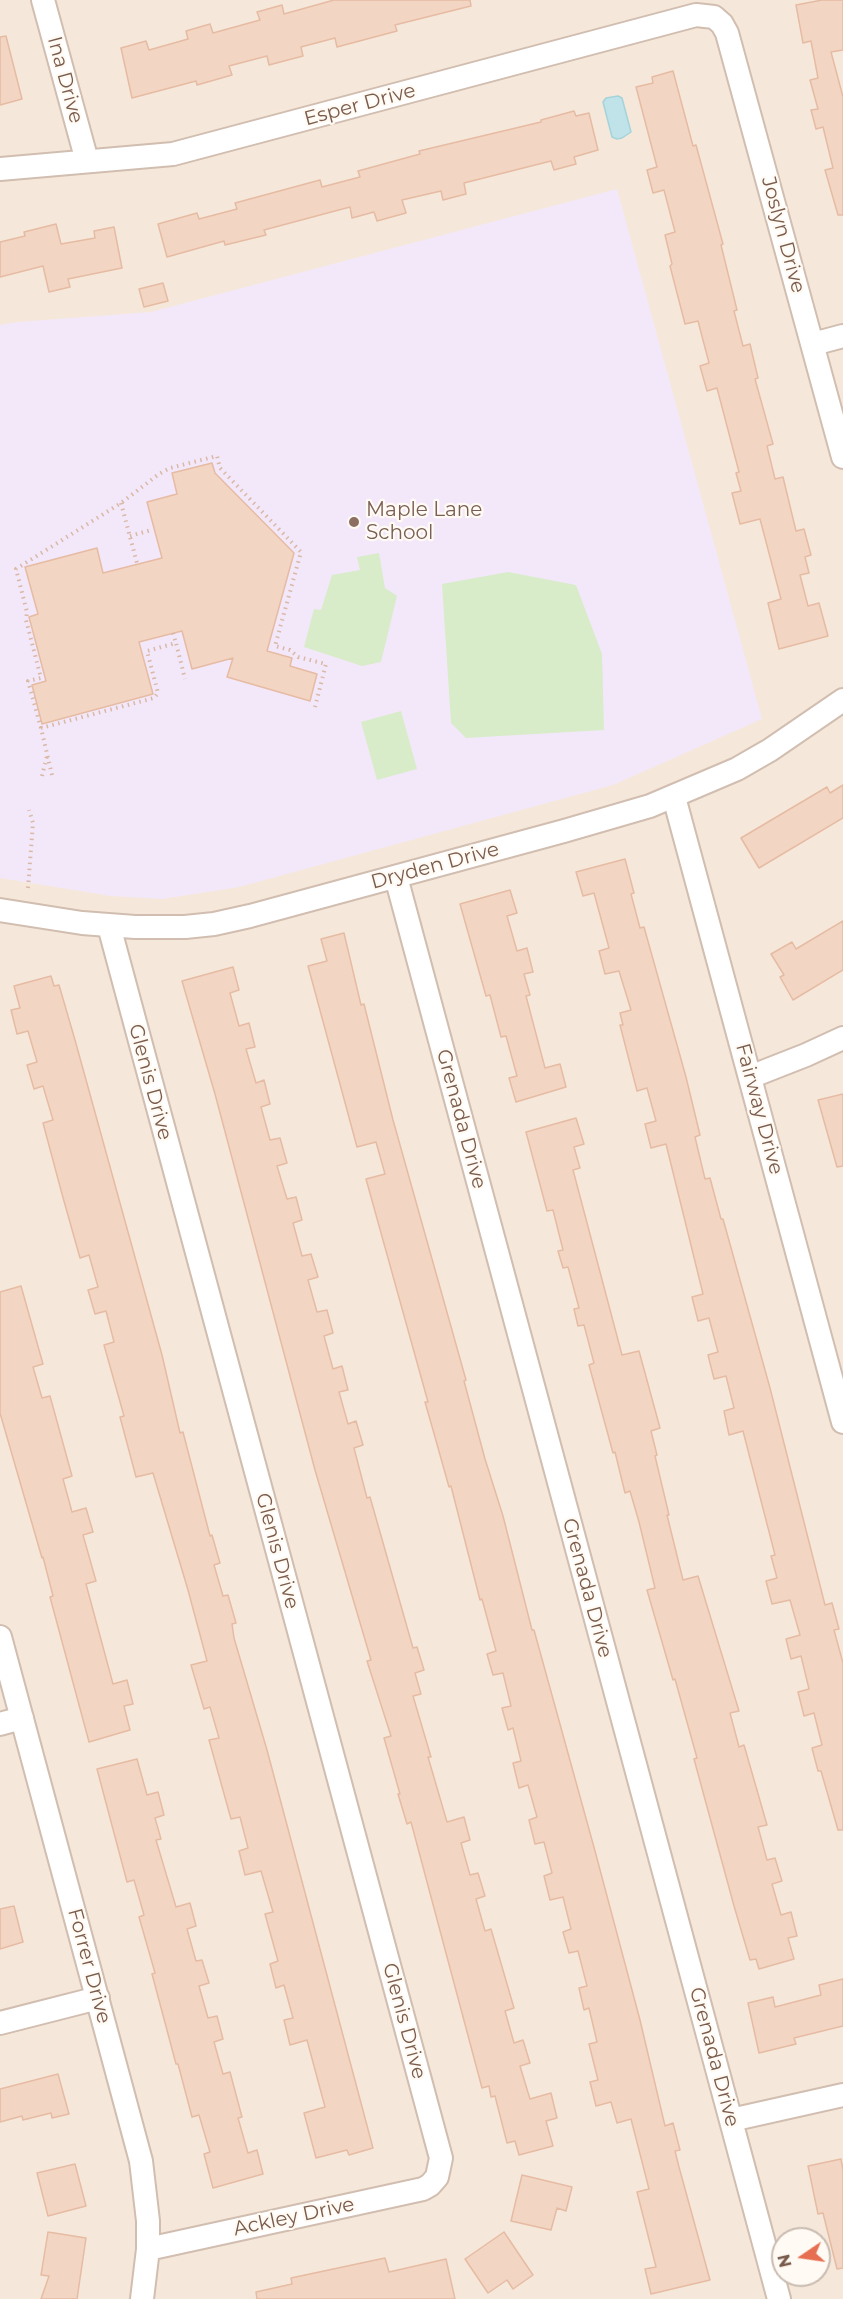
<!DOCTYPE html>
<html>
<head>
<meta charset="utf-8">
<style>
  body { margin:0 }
  #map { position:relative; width:843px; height:2299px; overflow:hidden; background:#fdf6ec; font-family:Montserrat,sans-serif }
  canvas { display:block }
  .north { position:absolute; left:771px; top:2227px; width:60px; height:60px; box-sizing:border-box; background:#fffaf3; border:2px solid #cabbb1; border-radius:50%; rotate:257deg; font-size:16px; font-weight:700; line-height:24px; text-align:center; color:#7a5c4d }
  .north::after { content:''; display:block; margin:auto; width:21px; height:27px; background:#e76f51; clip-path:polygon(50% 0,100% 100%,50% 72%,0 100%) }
</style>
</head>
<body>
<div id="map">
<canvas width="843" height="2299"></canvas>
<div class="north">N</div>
</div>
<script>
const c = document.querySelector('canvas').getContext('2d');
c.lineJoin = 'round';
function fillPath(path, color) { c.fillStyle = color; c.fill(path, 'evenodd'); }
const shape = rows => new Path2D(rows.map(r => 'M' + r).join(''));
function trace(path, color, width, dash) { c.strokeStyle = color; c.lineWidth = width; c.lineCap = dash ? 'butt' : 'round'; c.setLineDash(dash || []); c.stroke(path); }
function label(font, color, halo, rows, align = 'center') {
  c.font = font + ' Montserrat,sans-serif'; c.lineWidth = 4.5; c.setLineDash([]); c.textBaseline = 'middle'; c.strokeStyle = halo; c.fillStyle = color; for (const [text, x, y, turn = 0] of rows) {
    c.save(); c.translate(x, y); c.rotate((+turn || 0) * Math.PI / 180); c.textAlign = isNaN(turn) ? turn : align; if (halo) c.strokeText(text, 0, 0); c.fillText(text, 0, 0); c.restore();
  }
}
fillPath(shape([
  [0,0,843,0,843,2299,0,2299],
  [783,2239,819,2239,819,2275,783,2275]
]), '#f5e8da');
fillPath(shape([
  [617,189,762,719,613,785,239,887,162,899,111,896,0,878,0,325,18,322,151,312]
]), '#f3e8fa');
fillPath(shape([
  [379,553,385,588,397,596,381,662,362,666,304,647,314,609,321,610,332,575,360,570,357,557],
  [508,572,576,585,602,654,604,730,466,738,451,723,442,584],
  [401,711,417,769,377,780,361,722]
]), '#d8ecc9');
const water = shape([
  [618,96,622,98,631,132,622,138,617,139,612,137,603,102,606,98,618,96]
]);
fillPath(water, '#bfe3e8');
trace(water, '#a5d3da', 1.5);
const building = shape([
  [334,0,470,0,471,6,395,25,397,31,337,47,335,38,301,47,303,56,269,65,267,56,229,66,232,75,197,85,196,81,132,98,121,48,146,41,149,50,188,39,186,31,210,24,213,33,260,20,257,12,282,5,284,14,334,0],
  [822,0,843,0,843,50,831,52,843,97,843,215,838,215,825,170,833,168,823,127,816,129,811,110,818,109,810,80,818,78,811,41,803,43,796,5,822,0],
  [6,36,22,99,0,105,0,37,6,36],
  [673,71,693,146,696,145,723,244,721,245,737,310,734,311,743,346,750,344,758,378,755,379,773,444,767,446,775,479,783,477,796,531,804,529,811,555,805,557,809,573,800,575,808,606,819,603,828,636,779,649,768,603,781,599,760,519,740,524,732,493,741,491,736,473,739,472,717,388,707,391,700,366,709,363,698,321,685,324,670,266,672,264,665,235,675,232,664,190,653,193,647,170,657,167,636,87,653,83,652,77,673,71],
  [574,111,576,116,589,113,598,150,574,157,576,164,554,170,551,161,464,183,466,194,443,200,441,191,402,200,406,213,377,221,374,212,352,218,350,207,264,230,266,235,225,245,224,241,167,257,158,224,197,213,199,219,237,209,235,203,320,180,322,187,360,177,358,171,420,154,419,151,541,122,541,120,574,111],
  [56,224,61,244,95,238,94,231,114,227,122,268,68,279,70,287,49,292,43,266,0,277,0,242,25,236,24,232,56,224],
  [163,283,168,301,144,307,139,289,163,283],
  [212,463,215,473,294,553,267,651,292,658,290,666,317,674,310,701,227,677,233,658,192,669,182,631,139,642,153,694,42,724,32,685,46,681,29,617,38,614,25,567,97,548,103,573,162,558,147,502,177,494,172,473,212,463],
  [843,785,843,818,759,868,741,838,827,787,830,793,843,785],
  [625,859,634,893,631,894,640,928,644,927,686,1077,700,1135,695,1137,705,1179,710,1178,721,1219,723,1219,770,1388,825,1605,832,1603,839,1629,834,1630,843,1663,843,1830,838,1830,821,1771,818,1771,812,1748,822,1745,814,1713,804,1716,798,1692,809,1689,801,1656,791,1659,786,1639,800,1635,790,1600,772,1604,766,1581,777,1578,771,1556,775,1555,743,1431,729,1435,724,1411,734,1408,726,1376,714,1379,708,1355,718,1352,709,1318,698,1321,692,1297,703,1294,666,1144,651,1148,645,1124,656,1121,647,1088,637,1091,620,1025,623,1025,620,1013,631,1010,619,971,605,974,599,951,609,948,594,893,583,896,576,872,625,859],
  [510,890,517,913,507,916,517,951,527,948,533,972,524,974,530,995,526,996,545,1068,560,1064,566,1087,516,1102,509,1078,517,1076,506,1036,501,1037,490,995,486,996,460,904,510,890],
  [843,921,843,970,793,1000,780,977,784,975,771,954,792,942,796,949,843,921],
  [344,933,361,1005,364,1004,393,1120,466,1380,464,1381,485,1459,503,1516,532,1630,534,1630,595,1851,640,2020,665,2126,673,2123,680,2150,675,2151,679,2167,710,2280,651,2294,645,2269,656,2267,637,2192,649,2189,631,2119,617,2123,611,2102,596,2106,590,2082,598,2080,589,2044,597,2042,589,2008,584,2010,579,1988,587,1986,578,1951,569,1953,563,1932,571,1929,563,1897,550,1900,544,1876,552,1873,544,1842,535,1844,529,1820,537,1817,528,1785,519,1788,513,1763,521,1761,513,1728,508,1730,502,1708,511,1706,503,1673,493,1675,487,1654,496,1651,482,1599,480,1600,451,1486,449,1487,433,1430,425,1402,428,1402,366,1179,385,1174,376,1142,357,1147,308,966,327,961,321,939,344,933],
  [233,967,239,990,230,993,239,1026,249,1023,255,1047,246,1049,256,1083,264,1080,270,1104,261,1107,270,1140,280,1138,287,1163,277,1166,287,1199,296,1197,302,1220,293,1223,302,1256,311,1254,318,1277,308,1280,317,1312,327,1310,333,1333,324,1336,333,1369,342,1366,348,1390,339,1392,348,1424,356,1421,363,1445,354,1448,367,1498,370,1497,413,1648,417,1647,424,1670,415,1673,421,1694,413,1696,431,1757,428,1757,447,1822,464,1817,470,1840,461,1843,470,1875,478,1873,485,1896,476,1899,485,1931,491,1929,514,2008,505,2011,514,2043,523,2040,530,2063,520,2066,530,2099,551,2093,557,2118,546,2121,553,2146,519,2155,515,2141,507,2143,495,2096,491,2097,489,2086,482,2088,411,1822,407,1824,398,1794,400,1794,384,1738,391,1736,367,1661,371,1660,315,1470,215,1094,182,981,233,967],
  [51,976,54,986,59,985,75,1040,162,1355,180,1433,183,1432,210,1536,212,1535,220,1563,214,1565,223,1596,228,1595,236,1623,232,1624,234,1638,267,1750,373,2148,349,2155,347,2150,316,2158,304,2113,325,2107,307,2040,290,2045,284,2020,293,2018,284,1985,276,1988,270,1964,278,1961,265,1914,273,1912,261,1871,245,1875,239,1851,248,1848,240,1817,231,1819,209,1740,219,1738,210,1707,204,1709,191,1665,207,1661,188,1590,153,1473,136,1477,120,1417,124,1416,104,1345,114,1342,106,1311,95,1314,88,1290,98,1287,89,1255,80,1258,62,1194,43,1123,53,1120,43,1086,34,1089,27,1065,37,1062,28,1031,17,1034,11,1010,20,1008,14,986,51,976],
  [843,1094,843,1166,837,1167,818,1100,843,1094],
  [576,1118,584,1144,574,1147,580,1168,573,1170,622,1355,639,1351,660,1428,651,1431,657,1455,655,1456,669,1515,667,1515,683,1580,698,1576,739,1711,730,1713,739,1747,744,1745,767,1825,758,1827,767,1860,775,1858,782,1881,772,1884,781,1915,791,1912,797,1936,788,1938,794,1959,759,1969,756,1959,750,1960,734,1906,694,1759,697,1758,675,1679,673,1680,647,1590,655,1588,639,1522,630,1491,625,1493,615,1452,613,1453,589,1365,594,1363,584,1325,578,1326,574,1309,579,1308,568,1267,563,1268,558,1251,563,1250,553,1210,547,1211,526,1132,576,1118],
  [21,1286,43,1364,33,1367,42,1398,50,1396,72,1476,63,1479,72,1512,86,1508,93,1532,83,1535,96,1581,86,1584,113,1684,127,1680,133,1704,124,1706,130,1730,89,1742,50,1597,53,1596,43,1557,42,1558,0,1413,0,1292,21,1286],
  [137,1759,147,1795,158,1792,164,1815,155,1818,161,1839,156,1840,176,1907,190,1903,196,1926,187,1929,196,1961,202,1960,209,1983,199,1986,208,2018,217,2016,223,2039,214,2042,223,2074,230,2072,242,2117,238,2118,248,2153,257,2150,263,2174,213,2188,204,2154,210,2152,199,2115,192,2117,178,2064,176,2064,152,1974,155,1973,139,1917,144,1915,134,1880,127,1882,97,1769,137,1759],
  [14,1906,23,1942,0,1949,0,1909,14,1906],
  [843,1979,843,2026,794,2038,796,2044,759,2053,748,2003,773,1997,775,2007,821,1995,819,1985,843,1979],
  [58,2074,69,2114,52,2118,51,2113,23,2120,22,2116,0,2122,0,2089,58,2074],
  [841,2159,843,2170,843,2268,837,2269,823,2213,818,2214,808,2166,841,2159],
  [75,2164,86,2206,48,2216,37,2173,75,2164],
  [522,2175,572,2187,566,2211,557,2208,551,2230,511,2221,522,2175],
  [48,2232,86,2238,77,2299,41,2299,49,2276,41,2275,48,2232],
  [504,2232,533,2275,513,2289,507,2280,488,2293,465,2259,504,2232],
  [385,2258,389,2272,446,2259,455,2299,257,2299,256,2292,292,2284,291,2278,385,2258]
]);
fillPath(building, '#f3d5c3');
trace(building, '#e6bba3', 1.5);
const minor = shape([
  [43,0,87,161],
  [0,169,173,154,696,15,714,17,722,24,727,33,843,457],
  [813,344,843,336],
  [674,797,843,1422],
  [396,877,779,2299],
  [0,910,82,923,135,927,185,927,214,924,250,916,564,831,650,806,737,769,770,750,843,700],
  [109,926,441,2158,437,2177,430,2185,423,2189,148,2249],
  [750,1077,806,1055,843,1038],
  [0,1637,141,2161,148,2221,148,2249,142,2299],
  [0,1724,22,1718],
  [0,2023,98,1998],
  [731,2120,843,2095]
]);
trace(minor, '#d1beb0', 26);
trace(shape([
  [121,503,137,563],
  [130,536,151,530],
  [173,633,176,643],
  [41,728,28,681,41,678,26,620,27,612,16,569,121,503,159,474,170,468,217,456,220,468,301,552,275,646,290,650,298,657,326,664,315,707],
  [52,775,41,728,154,698,158,693,147,651,176,643,185,679],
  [42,776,47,756],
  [28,888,33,823,29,810]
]), '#d9b8a5', 4, [1.5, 4.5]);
trace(minor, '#fff', 22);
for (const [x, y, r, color] of [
  [354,522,6,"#8d6e63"]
]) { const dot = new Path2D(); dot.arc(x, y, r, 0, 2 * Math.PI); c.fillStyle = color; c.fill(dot); trace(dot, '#fffaf3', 2); }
label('20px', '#7a5c4d', '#fffaf3', [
  ["Ina Drive",65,80,75],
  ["Esper Drive",360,105,-15],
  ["Joslyn Drive",783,235,75],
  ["Dryden Drive",435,866,-15],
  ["Glenis Drive",150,1082,75],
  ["Fairway Drive",759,1109,75],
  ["Grenada Drive",461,1119,75],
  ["Glenis Drive",277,1551,75],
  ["Grenada Drive",587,1588,75],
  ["Forrer Drive",89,1966,75],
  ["Glenis Drive",404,2021,75],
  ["Grenada Drive",714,2057,75],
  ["Ackley Drive",294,2217,-12]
]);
label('20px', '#785e54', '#fffaf3', [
  ["Maple Lane",366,510],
  ["School",366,533]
], 'left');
</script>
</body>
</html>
